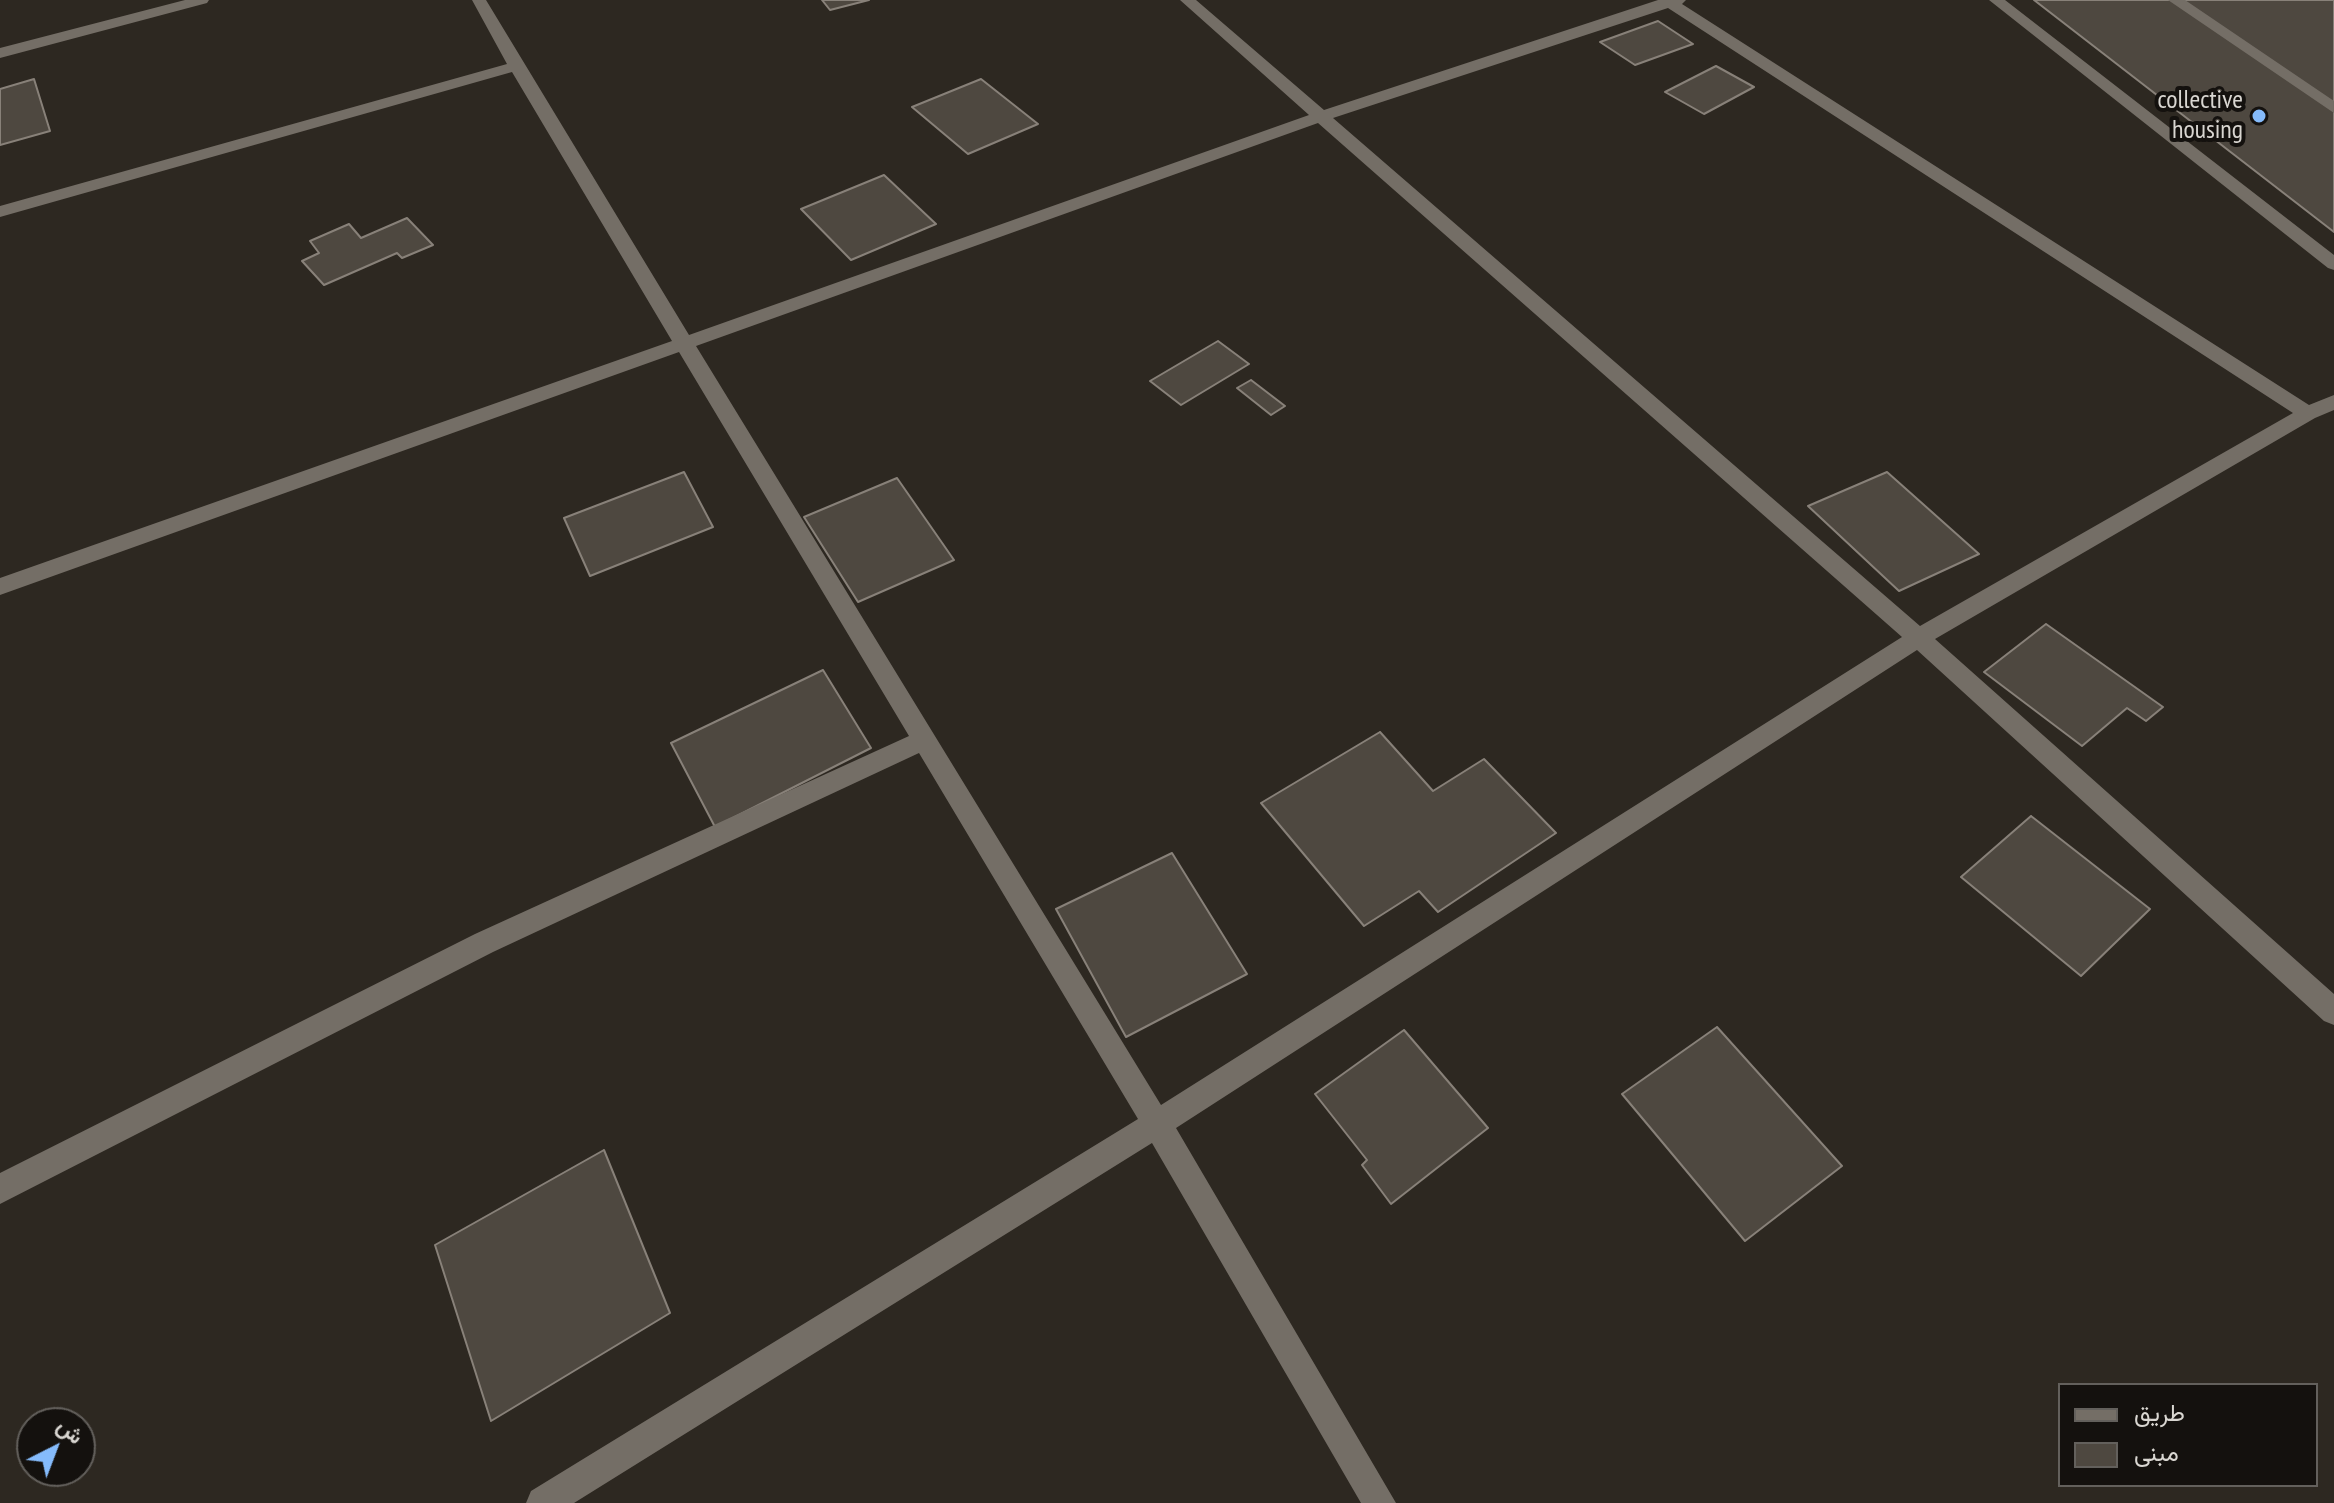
<!DOCTYPE html>
<html>
<head>
<meta charset="utf-8">
<style>
  body { margin:0 }
  #map { position:relative; width:2334px; height:1503px; overflow:hidden; background:#2d2821; font-family:"PT Sans Narrow",Vazirmatn,sans-serif }
  canvas { display:block }
  .legend { position:absolute; left:2058px; top:1383px; width:260px; height:104px; box-sizing:border-box; background:#14110e; border:2px solid #63605c; margin:0; padding:10px 14px; list-style:none; font-size:24px; color:#d9d6d1 }
  .legend li { display:flex; align-items:center; gap:16px; height:40px }
  .legend b { width:40px; border:2px solid #63605c }
  .north { position:absolute; left:16px; top:1407px; width:80px; height:80px; box-sizing:border-box; background:#14110e; border:2px solid #63605c; border-radius:50%; rotate:42deg; font-size:22px; font-weight:700; line-height:32px; text-align:center; color:#d9d6d1 }
  .north::after { content:''; display:block; margin:auto; width:28px; height:36px; background:#85bbfb; clip-path:polygon(50% 0,100% 100%,50% 72%,0 100%) }
</style>
</head>
<body>
<div id="map">
<canvas width="2334" height="1503"></canvas>
<ul class="legend">
<li><b style="height:10px;background:#746e66"></b>طريق</li>
<li><b style="height:22px;background:#4e4840"></b>مبنى</li>
</ul>
<div class="north">ش</div>
</div>
<script>
const c = document.querySelector('canvas').getContext('2d');
c.lineJoin = 'round';
function fillPath(path, color) { c.fillStyle = color; c.fill(path, 'evenodd'); }
const shape = rows => new Path2D(rows.map(r => 'M' + r).join(''));
function trace(path, color, width, dash) { c.strokeStyle = color; c.lineWidth = width; c.lineCap = dash ? 'butt' : 'round'; c.setLineDash(dash || []); c.stroke(path); }
function label(font, color, halo, rows, align = 'center') {
  c.font = font + ' "PT Sans Narrow",sans-serif'; c.lineWidth = 8; c.setLineDash([]); c.textBaseline = 'middle'; c.strokeStyle = halo; c.fillStyle = color; for (const [text, x, y, turn = 0] of rows) {
    c.save(); c.translate(x, y); c.rotate((+turn || 0) * Math.PI / 180); c.textAlign = isNaN(turn) ? turn : align; if (halo) c.strokeText(text, 0, 0); c.fillText(text, 0, 0); c.restore();
  }
}
const building = shape([
  [822,0,869,0,830,10,822,0],
  [2034,0,2334,0,2334,232,2034,0],
  [1658,21,1693,44,1635,65,1600,42,1658,21],
  [1716,66,1754,87,1704,114,1665,92,1716,66],
  [34,79,50,131,0,145,0,89,34,79],
  [981,79,1038,124,968,154,912,107,981,79],
  [884,175,936,224,851,260,801,209,884,175],
  [407,218,433,245,402,258,397,253,324,285,302,261,319,253,310,241,349,224,361,238,407,218],
  [1218,341,1249,364,1181,405,1150,381,1218,341],
  [1251,380,1285,406,1271,415,1237,388,1251,380],
  [684,472,713,527,590,576,564,518,684,472],
  [1887,472,1979,554,1899,591,1808,506,1887,472],
  [897,478,954,560,858,602,804,517,897,478],
  [2046,624,2163,707,2146,721,2127,708,2082,746,1984,672,2046,624],
  [823,670,871,748,715,827,671,743,823,670],
  [1380,732,1433,791,1484,759,1556,833,1438,912,1419,891,1364,926,1261,803,1380,732],
  [2031,816,2150,909,2081,976,1961,877,2031,816],
  [1172,853,1247,974,1126,1037,1056,909,1172,853],
  [1717,1027,1842,1166,1745,1241,1622,1094,1717,1027],
  [1404,1030,1488,1128,1391,1204,1362,1165,1367,1160,1315,1094,1404,1030],
  [604,1150,670,1313,491,1421,435,1245,604,1150]
]);
fillPath(building, '#4e4840');
trace(building, '#888179', 2);
fillPath(shape([
  [185,0,209,0,207,3,0,58,0,48,185,0],
  [472,0,486,0,689,335,1309,115,1180,0,1196,0,1324,110,1658,0,1686,0,1682,4,2309,405,2334,395,2334,410,2315,418,1935,639,2334,994,2334,1025,2324,1021,1917,650,1176,1128,1396,1503,1361,1503,1152,1143,574,1503,526,1503,531,1491,1138,1119,919,753,493,952,0,1204,0,1173,475,934,909,736,679,352,0,595,0,578,672,341,512,72,0,217,0,206,507,64,472,0],
  [1668,8,2293,413,1920,626,1333,118,1668,8],
  [1318,123,1902,637,1161,1105,696,346,1318,123],
  [1989,0,2005,0,2334,255,2334,270,2328,268,1989,0],
  [2168,0,2185,0,2334,101,2334,113,2168,0]
]), '#746e66');
for (const [x, y, r, color] of [
  [2259,116,8,"#85bbfb"]
]) { const dot = new Path2D(); dot.arc(x, y, r, 0, 2 * Math.PI); c.fillStyle = color; c.fill(dot); trace(dot, '#14110e', 3); }
label('26px', '#d9d6d1', '#14110e', [
  ["collective",2243,101],
  ["housing",2243,131]
], 'right');
</script>
</body>
</html>
